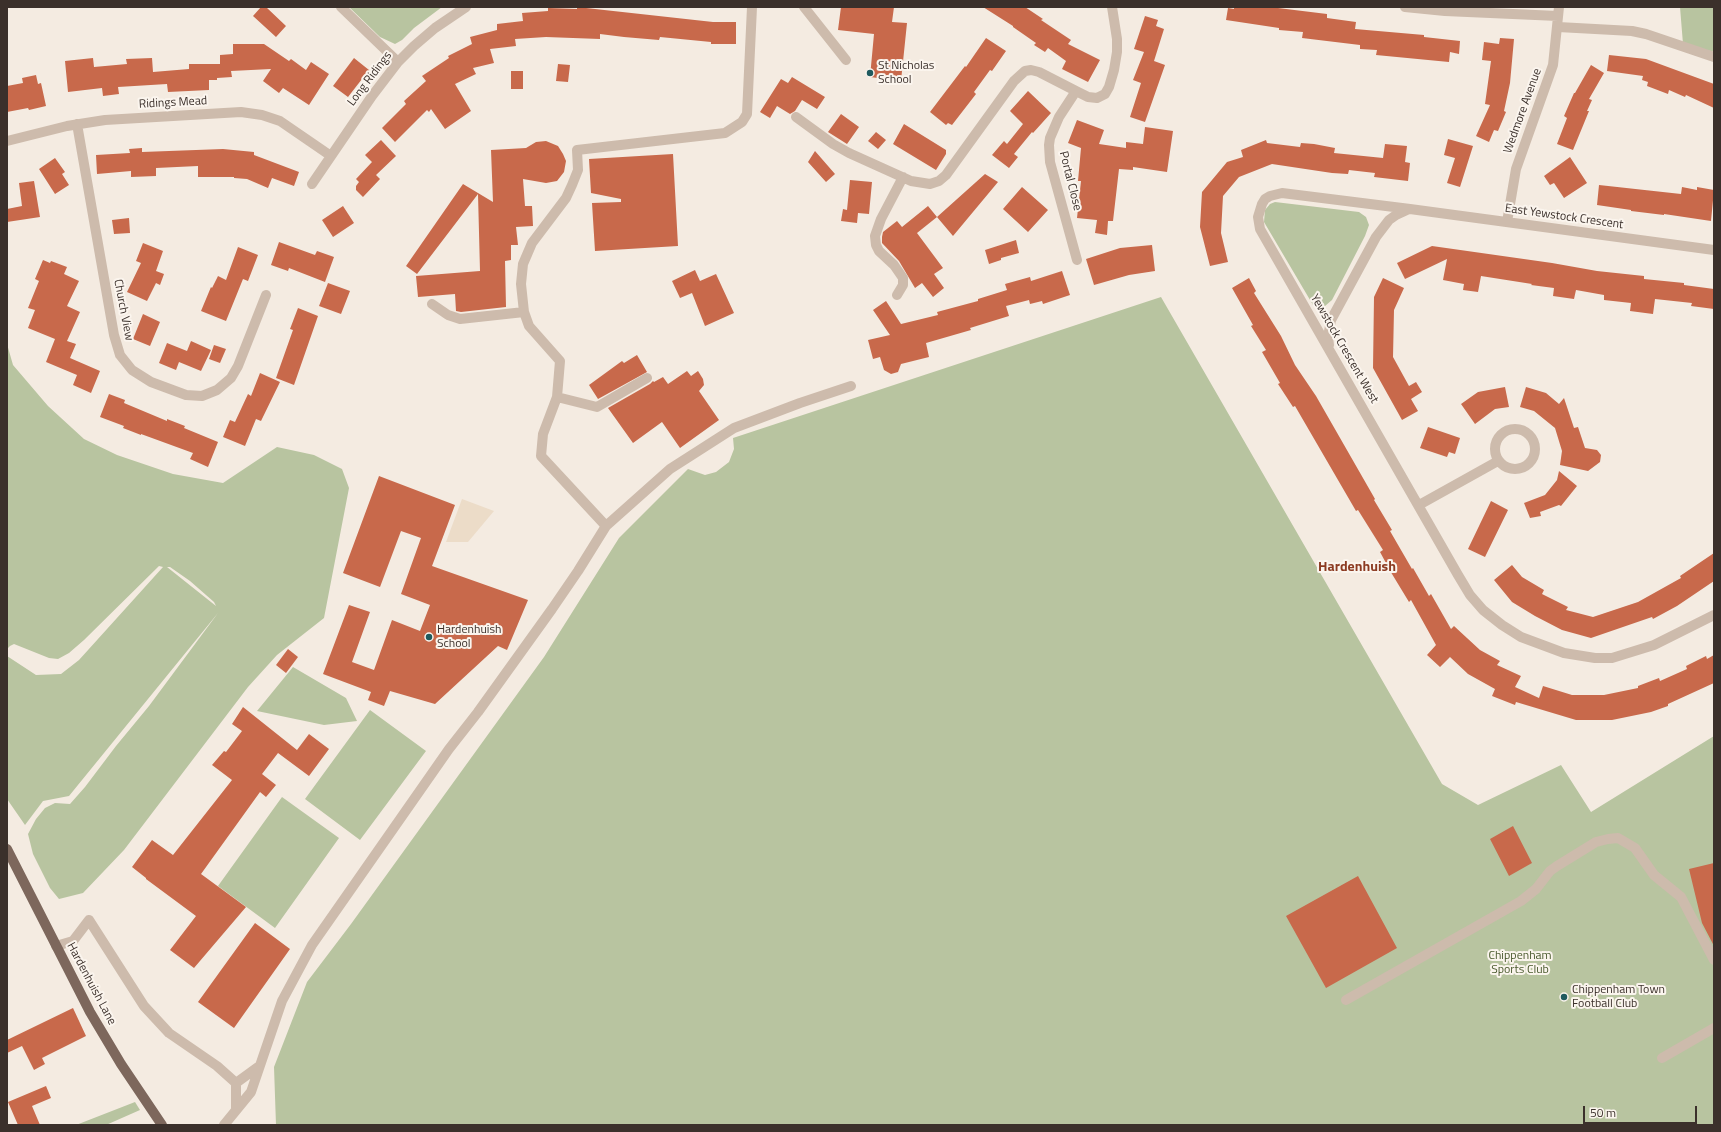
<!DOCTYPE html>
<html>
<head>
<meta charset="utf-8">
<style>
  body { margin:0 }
  #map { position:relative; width:1721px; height:1132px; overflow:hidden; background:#f4ebe1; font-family:"Titillium Web",sans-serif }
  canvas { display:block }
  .frame { position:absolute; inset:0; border:8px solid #3b302b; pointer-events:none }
  .scale { position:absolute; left:1583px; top:1106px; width:114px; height:18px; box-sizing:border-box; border:2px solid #3b302b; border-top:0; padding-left:5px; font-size:12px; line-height:14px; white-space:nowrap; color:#3b302b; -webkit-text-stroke:3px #fbf5ee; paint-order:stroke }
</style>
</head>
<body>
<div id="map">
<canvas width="1721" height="1132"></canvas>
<div class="frame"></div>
<div class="scale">50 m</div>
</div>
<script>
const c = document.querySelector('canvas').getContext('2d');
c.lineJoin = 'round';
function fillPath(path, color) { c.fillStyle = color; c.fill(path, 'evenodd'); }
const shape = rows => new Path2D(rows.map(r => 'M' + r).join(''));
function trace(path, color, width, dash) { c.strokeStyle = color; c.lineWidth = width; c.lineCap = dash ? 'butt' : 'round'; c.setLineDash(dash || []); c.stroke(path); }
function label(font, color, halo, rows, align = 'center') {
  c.font = font + ' "Titillium Web",sans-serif'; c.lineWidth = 4; c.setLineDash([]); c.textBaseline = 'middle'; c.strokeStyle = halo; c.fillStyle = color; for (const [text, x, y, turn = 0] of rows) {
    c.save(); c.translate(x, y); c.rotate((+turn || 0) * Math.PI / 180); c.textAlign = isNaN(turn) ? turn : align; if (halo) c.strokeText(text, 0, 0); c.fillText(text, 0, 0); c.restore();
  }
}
fillPath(shape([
  [349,7,442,7,414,28,402,40,395,44,380,37],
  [1680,7,1714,7,1714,52,1683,44],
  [1275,202,1359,212,1366,217,1369,225,1365,236,1332,300,1325,306,1317,307,1313,305,1264,222,1265,210,1270,204],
  [1161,297,1442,784,1478,805,1561,765,1591,812,1714,736,1714,1125,276,1125,274,1067,307,982,351,924,544,657,619,538,688,469,705,475,716,472,729,462,734,449,733,438],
  [7,344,13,365,48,406,84,439,117,455,173,474,223,483,277,447,314,455,342,469,349,488,324,618,277,655,248,687,124,850,83,893,59,899,50,888,33,854,28,834,36,819,45,808,55,803,70,804,85,787,116,746,149,706,218,613,69,796,43,801,25,825,7,799,7,656,36,675,61,674,79,660,163,567,159,566,84,640,69,653,58,659,49,658,14,644,10,646,7,649],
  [167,567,170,567,190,581,214,602,216,606],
  [293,667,346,698,357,721,324,725,257,711],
  [370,710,426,751,360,840,305,799],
  [282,797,339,838,275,928,218,886],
  [135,1102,140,1110,106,1125,76,1125]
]), '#b8c4a0');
fillPath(shape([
  [462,499,494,511,468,542,446,542]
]), '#ecdcc8');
fillPath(shape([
  [261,7,266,7,286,26,276,37,253,16],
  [577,7,713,22,736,22,736,44,711,44,711,42,660,37,659,40,624,37,600,34,600,39,546,37,515,39,516,46,490,49,494,63,473,68,476,74,455,84,471,111,445,129,431,109,429,112,427,110,395,142,382,128,406,104,404,101,426,81,422,76,449,58,448,56,472,44,470,37,497,30,497,24,523,21,522,13,548,11,548,8,577,9],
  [841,7,894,7,892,22,907,23,901,81,870,77,874,34,838,30],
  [983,7,1025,7,1043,19,1041,20,1071,40,1068,44,1100,60,1088,82,1062,69,1066,61,1048,48,1045,52,1034,45,1036,43,1013,27,1013,26],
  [1234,7,1278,7,1278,8,1327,14,1327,18,1356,22,1355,29,1424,35,1424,37,1460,41,1459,54,1450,52,1449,62,1376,55,1377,50,1360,49,1360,45,1302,38,1303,32,1279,30,1279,28,1226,20,1228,8,1234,9],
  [1145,16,1158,20,1156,26,1164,29,1154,61,1165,65,1145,122,1130,117,1141,83,1133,80,1144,52,1134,49],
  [986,38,1006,51,992,71,990,70,974,92,976,94,952,125,948,123,946,125,930,112,965,66,966,67],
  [1500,38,1514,39,1510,83,1504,111,1506,112,1498,131,1494,130,1489,142,1476,136,1490,105,1485,104,1491,61,1482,60,1484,42,1499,44],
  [233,44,264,44,289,61,291,59,306,70,311,62,329,74,309,105,283,88,279,93,263,81,271,69,231,71,232,77,217,78,217,80,209,80,209,90,168,92,167,84,118,87,119,94,103,96,102,88,68,92,65,61,93,58,94,67,127,64,126,59,152,58,153,72,189,69,189,64,220,64,220,55,233,54],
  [1609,55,1646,59,1714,84,1714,108,1686,95,1685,97,1669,90,1668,94,1647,86,1648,82,1642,80,1643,76,1607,71],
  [354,58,369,70,348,97,333,86],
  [558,64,570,65,568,82,556,81],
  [1591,65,1604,73,1589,99,1592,100,1587,111,1589,111,1573,150,1557,144,1567,118,1564,116,1574,93,1575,93],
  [511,71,523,71,523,89,511,89],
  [36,75,38,84,41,83,46,106,29,110,28,108,7,112,7,86,23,83,22,78],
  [792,77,825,97,817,109,802,100,795,111,790,114,777,106,770,118,760,112,781,79,788,83],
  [1028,91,1051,113,1033,133,1032,132,1014,154,1018,157,1009,168,992,155,1004,141,1007,144,1023,124,1010,111],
  [841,114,859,127,847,144,828,132],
  [1077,120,1104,130,1099,144,1126,148,1126,142,1143,144,1145,127,1173,131,1167,172,1133,167,1133,170,1119,169,1113,221,1108,221,1107,235,1095,233,1097,220,1077,218,1081,181,1078,181,1081,148,1068,143],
  [904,124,946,150,946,154,936,170,893,144],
  [876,132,886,140,878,149,868,141],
  [1448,139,1473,146,1460,187,1447,183,1455,158,1444,155],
  [381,140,396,156,376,175,380,179,363,197,356,190,356,186,359,182,356,179,372,162,365,155],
  [1266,140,1267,143,1300,147,1301,143,1314,144,1335,148,1334,153,1383,158,1385,144,1407,146,1405,162,1410,163,1408,181,1374,177,1375,173,1349,170,1348,174,1332,173,1272,164,1239,177,1223,196,1221,233,1228,262,1210,266,1200,227,1202,192,1227,162,1243,157,1241,150],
  [546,141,558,146,563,154,566,161,564,172,557,181,546,183,523,179,525,206,532,206,533,226,516,227,518,245,511,245,511,260,505,261,506,307,461,312,456,311,455,294,418,297,416,276,480,271,478,194,417,274,406,266,463,184,493,202,491,150,526,148,536,142],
  [142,148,142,152,223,149,254,152,254,155,299,172,294,186,272,178,268,188,247,179,234,178,234,177,198,177,198,166,156,168,156,176,131,177,131,171,97,174,96,155,130,153,129,149],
  [815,151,835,174,826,182,808,162],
  [673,154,678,246,595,251,592,203,621,202,621,199,591,193,589,159],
  [1570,157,1587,183,1564,198,1554,183,1550,185,1544,176],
  [55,158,65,172,62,174,69,185,55,194,39,169],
  [985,174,998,182,953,236,937,217],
  [850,180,872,182,869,214,858,213,857,223,841,221,843,209,847,210],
  [34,181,40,217,7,222,7,209,22,206,19,183],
  [1599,185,1681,194,1682,187,1697,190,1697,187,1714,190,1711,221,1664,214,1664,215,1631,211,1631,210,1597,205],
  [1022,187,1048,210,1028,232,1003,209],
  [343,206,354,223,333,237,322,220],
  [928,206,937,217,917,233,943,268,934,274,944,288,933,297,922,283,915,288,899,261,882,243,882,237,883,232,897,221,902,227],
  [129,218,130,233,114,234,112,220],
  [1016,240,1019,253,1001,258,1001,260,989,264,985,250],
  [279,242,315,255,317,251,334,257,325,282,289,268,288,271,271,265],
  [143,243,163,251,156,271,164,274,160,285,156,283,147,301,127,292,141,263,136,261],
  [1152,245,1155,271,1129,275,1094,285,1086,259,1120,248],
  [1432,246,1552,263,1597,271,1644,276,1644,279,1684,283,1684,285,1714,289,1714,309,1691,306,1692,303,1655,299,1653,314,1630,311,1631,303,1604,300,1604,295,1576,290,1574,299,1553,296,1554,288,1531,285,1532,284,1481,276,1478,292,1463,290,1464,284,1443,280,1447,259,1405,279,1397,263],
  [238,247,258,255,248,281,243,279,226,321,201,311,211,287,212,288,218,276,226,280],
  [43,260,50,263,51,261,67,267,64,274,79,281,67,306,80,312,67,341,76,344,70,358,100,371,91,393,73,385,77,375,46,362,55,339,28,328,35,310,28,308,39,281,35,279],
  [695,270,700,281,716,274,734,313,705,326,692,293,680,298,672,281],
  [1062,271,1070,295,1043,304,1042,301,1030,304,1029,300,1006,306,1009,316,970,328,971,330,926,343,929,357,901,364,898,372,891,374,884,370,880,357,873,359,868,340,890,335,873,310,886,301,901,324,938,315,937,312,978,301,978,299,1007,290,1005,284,1030,277,1031,281],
  [1249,278,1256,291,1254,293,1281,336,1295,365,1316,396,1375,499,1374,500,1392,530,1390,531,1412,569,1413,568,1429,596,1431,594,1451,629,1454,626,1480,650,1500,661,1497,665,1521,676,1515,687,1539,698,1543,686,1572,695,1604,695,1638,688,1638,686,1659,678,1660,681,1687,669,1686,666,1706,656,1707,659,1714,655,1714,683,1668,704,1668,706,1651,712,1612,720,1576,720,1516,702,1515,705,1492,696,1495,689,1468,674,1450,657,1440,667,1427,655,1436,645,1411,600,1409,602,1392,574,1380,552,1383,550,1358,510,1356,511,1295,406,1293,407,1278,384,1280,383,1262,352,1266,350,1251,326,1253,325,1232,288],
  [1383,278,1404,288,1394,310,1393,357,1409,386,1416,382,1422,392,1411,399,1418,411,1402,420,1373,368,1374,297],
  [328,283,350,291,341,314,319,306],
  [298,308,318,316,294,385,276,378,293,330,290,329],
  [143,314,160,322,150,346,133,339],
  [191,341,211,350,201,371,179,362,176,370,159,363,167,343,187,351],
  [214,345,226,349,220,363,209,359],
  [637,355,647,372,598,399,589,385,622,361,624,363],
  [687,371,691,376,698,371,703,379,704,385,699,391,719,420,680,448,662,422,633,443,608,408,650,384,653,381,654,382,663,377,668,384],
  [260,373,280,382,261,421,256,419,245,446,223,437,230,420,235,422,248,394,251,396],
  [1505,387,1509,407,1495,409,1475,424,1461,404,1478,392],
  [1526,387,1546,393,1559,404,1564,398,1574,428,1578,427,1585,448,1597,450,1601,455,1600,462,1588,471,1560,465,1562,451,1555,428,1534,411,1520,407],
  [109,394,125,400,124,403,167,421,167,419,185,426,184,428,218,442,208,467,190,459,193,453,141,434,141,435,123,428,124,426,100,417],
  [1428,427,1460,438,1455,454,1449,452,1447,457,1420,448],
  [1559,471,1577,486,1561,506,1559,505,1540,512,1541,516,1530,518,1524,503,1545,495,1557,480],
  [379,476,455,505,432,566,528,600,507,650,498,646,435,704,390,691,384,706,368,700,371,692,323,674,349,605,370,612,352,662,374,670,392,620,420,631,430,605,401,594,421,538,401,531,380,587,343,573],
  [1491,501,1508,510,1485,557,1468,549],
  [1714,553,1714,581,1677,606,1653,619,1652,617,1591,638,1562,630,1535,616,1512,602,1494,580,1512,565,1522,577,1544,590,1542,594,1568,607,1566,610,1593,617,1638,602,1681,578,1680,576],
  [288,649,298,657,286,673,276,665],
  [243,707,297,750,309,734,329,749,309,776,278,753,262,774,276,785,266,797,260,792,201,874,246,907,194,968,170,950,196,916,146,879,146,878,132,867,152,840,173,855,232,780,212,765,224,751,226,752,242,731,232,724],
  [1513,826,1532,863,1509,876,1490,839],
  [1714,863,1714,946,1702,923,1689,869],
  [1358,876,1397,948,1326,988,1286,916],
  [255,923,290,949,234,1028,198,1002],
  [73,1008,86,1036,42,1058,45,1064,34,1070,22,1046,7,1053,7,1040],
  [46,1086,51,1098,32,1106,40,1125,18,1125,8,1102]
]), '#c8694b');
trace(shape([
  [341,7,398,62],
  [804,7,846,60],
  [1405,7,1445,11,1558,16],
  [1558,27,1632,31,1646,34,1714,57],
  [796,117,833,144,849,153,911,181,930,184,939,181,946,175,1014,81,1025,71,1031,70,1039,72,1076,91],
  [77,124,114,335,120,355,132,370,151,382,186,395,202,396,217,390,231,378,238,366,266,295],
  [7,141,67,126,105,120,241,112,262,115,280,121,331,156],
  [312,184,372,96,398,62,414,46,435,28,466,7],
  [1507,222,1516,169,1553,65,1559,7],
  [1714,250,1410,209,1282,193,1270,196,1265,199,1262,204,1258,217,1260,229,1264,236,1458,575,1470,595,1483,610,1502,625,1521,637,1564,653,1595,658,1612,658,1654,645,1714,615],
  [1077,260,1050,162,1049,145,1050,138,1059,117,1076,91,1088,97,1097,98,1105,94,1109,87,1114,70,1117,52,1117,39,1112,7],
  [897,295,903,285,903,278,894,265,879,251,876,245,875,236,881,219,903,177],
  [432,304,448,315,460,319,524,312],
  [1329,345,1328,337,1331,320,1376,237,1389,220,1396,215,1409,209],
  [557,397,597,407,647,378],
  '1495 449a20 20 0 1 1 40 0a20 20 0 1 1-40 0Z',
  [1419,505,1498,461],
  [606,526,541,456,543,434,557,397,560,361,529,326,524,312,521,284,523,264,532,243,566,198,572,185,578,170,577,150,725,133,742,122,747,114,752,7],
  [56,946,73,941,89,920,144,1006,169,1033,217,1066,236,1083,258,1067],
  [1346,1000,1521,901,1536,889,1550,871,1557,866,1596,842,1608,839,1618,838,1635,848,1654,875,1681,897,1714,960],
  [1662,1058,1714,1028],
  [236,1110,236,1083],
  [224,1125,251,1092,282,1001,312,945,449,749,478,712,552,609,578,571,606,526,670,469,734,428,800,403,851,386]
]), '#cdbbac', 10);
trace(shape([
  [7,849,90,1012,121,1064,162,1125]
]), '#7d675c', 10);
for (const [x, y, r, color] of [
  [870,73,4,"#1f5a5e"],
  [429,637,4,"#1f5a5e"],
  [1564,997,4,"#1f5a5e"]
]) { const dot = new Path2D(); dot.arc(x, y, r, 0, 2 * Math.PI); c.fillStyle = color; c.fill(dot); trace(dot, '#fbf5ee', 1.5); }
label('12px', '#3b302b', '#fbf5ee', [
  ["St Nicholas",878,66],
  ["School",878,80],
  ["Hardenhuish",437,630],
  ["School",437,644],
  ["Chippenham Town",1572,990],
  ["Football Club",1572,1004]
], 'left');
label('12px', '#3b302b', '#fbf5ee', [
  ["Long Ridings",370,79,-53],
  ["Ridings Mead",173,103,-3],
  ["Wedmore Avenue",1523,111,-70],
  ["Portal Close",1070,181,76],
  ["East Yewstock Crescent",1564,217,8],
  ["Church View",123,310,79],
  ["Yewstock Crescent West",1344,349,60],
  ["Hardenhuish Lane",91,984,62]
]);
label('12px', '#4a5a2e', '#fbf5ee', [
  ["Chippenham",1520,956],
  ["Sports Club",1520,970]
]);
label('bold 14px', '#8c3b22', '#fbf5ee', [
  ["Hardenhuish",1357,568]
]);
</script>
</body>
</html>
